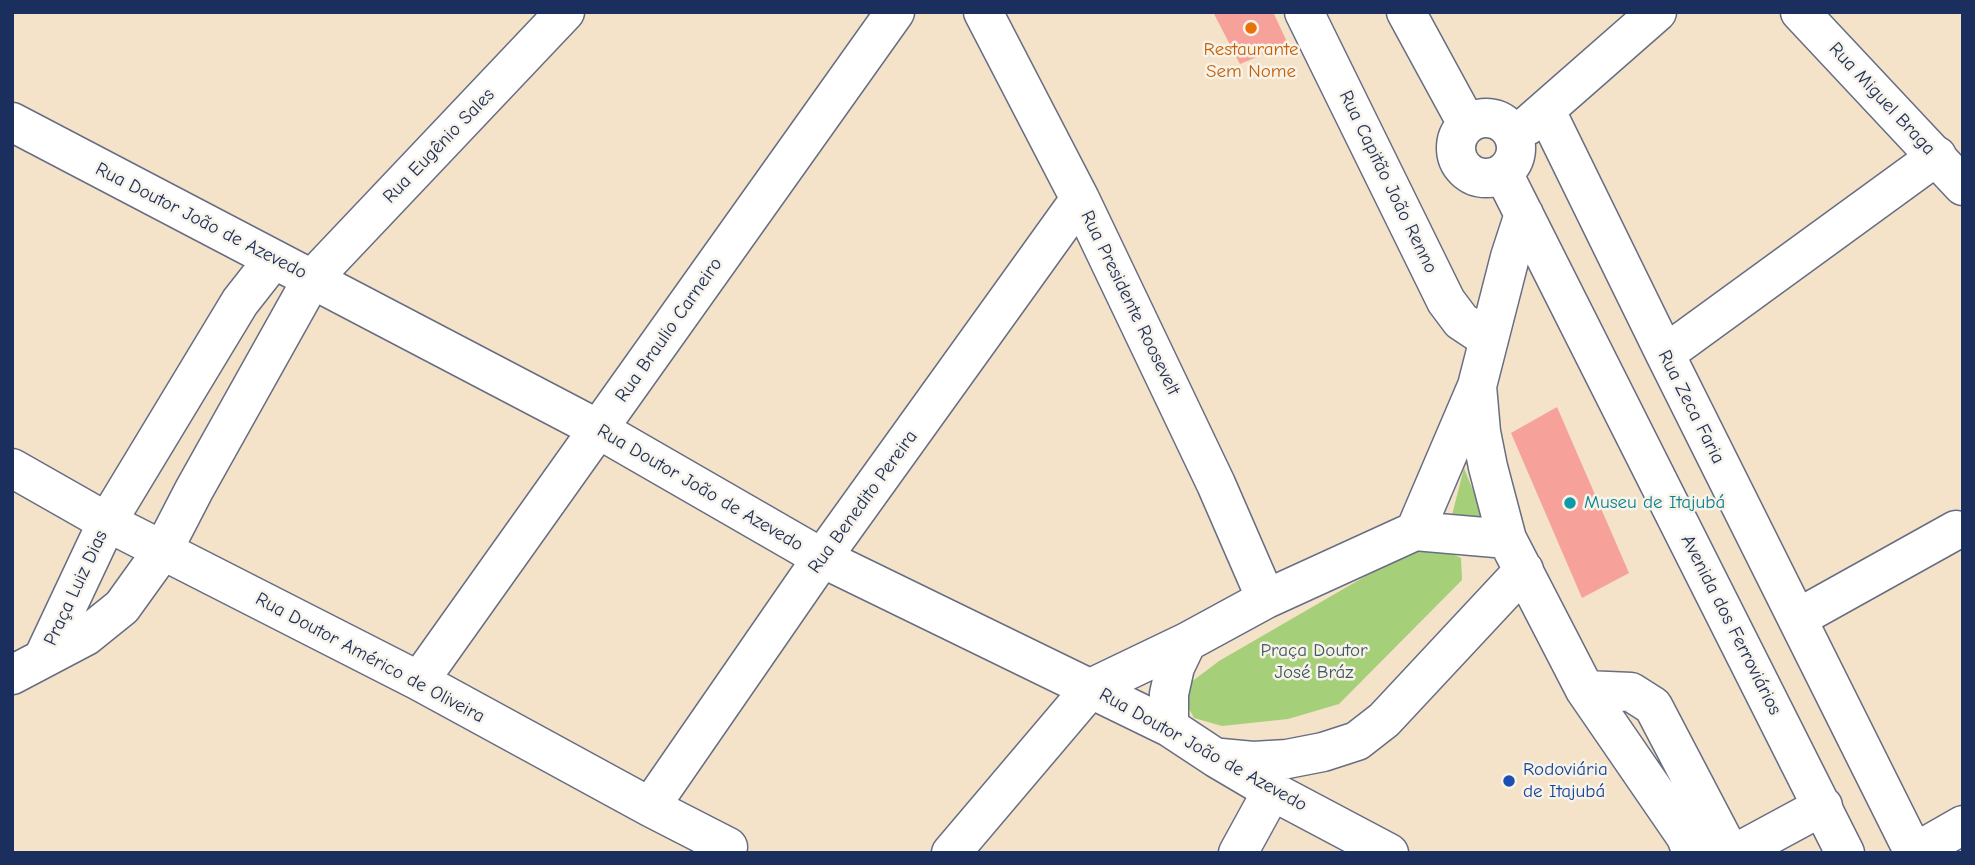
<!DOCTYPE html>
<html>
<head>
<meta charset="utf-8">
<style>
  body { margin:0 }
  #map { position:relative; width:1975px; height:865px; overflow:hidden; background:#f4e2c9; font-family:"Comic Neue",sans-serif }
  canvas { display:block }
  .frame { position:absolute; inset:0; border:14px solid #1b2f5e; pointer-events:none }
</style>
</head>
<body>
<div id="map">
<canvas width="1975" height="865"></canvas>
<div class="frame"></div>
</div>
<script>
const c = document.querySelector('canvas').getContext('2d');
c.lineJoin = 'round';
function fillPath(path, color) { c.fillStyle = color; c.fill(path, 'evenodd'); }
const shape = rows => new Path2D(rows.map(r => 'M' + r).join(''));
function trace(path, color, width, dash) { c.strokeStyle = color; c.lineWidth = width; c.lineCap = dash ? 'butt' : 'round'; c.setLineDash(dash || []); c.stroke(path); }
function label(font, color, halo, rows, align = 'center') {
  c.font = font + ' "Comic Neue",sans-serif'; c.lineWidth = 5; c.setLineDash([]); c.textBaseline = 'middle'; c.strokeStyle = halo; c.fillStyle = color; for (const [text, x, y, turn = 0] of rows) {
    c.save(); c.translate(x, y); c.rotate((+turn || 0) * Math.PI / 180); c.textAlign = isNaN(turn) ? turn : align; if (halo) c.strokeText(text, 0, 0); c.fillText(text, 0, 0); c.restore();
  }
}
fillPath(shape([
  [1464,468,1488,528,1450,523],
  [1439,548,1461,558,1462,580,1339,704,1288,719,1222,726,1194,718,1186,703,1190,683,1219,661,1409,551]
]), '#a6cf7a');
fillPath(shape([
  [1213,12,1273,12,1288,44,1240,64],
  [1557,407,1629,573,1582,598,1511,433]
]), '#f7a19b');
const minor = shape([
  [983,12,1080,199,1216,484,1266,599],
  [1304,12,1446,301,1461,321,1488,339],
  [1406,12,1467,124],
  [1546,111,1665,354,1914,853],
  '1456 148a30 30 0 1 1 60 0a30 30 0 1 1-60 0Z',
  [12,122,598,429,822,558,1169,727,1216,758,1272,791,1389,853],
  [1527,126,1657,12],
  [1503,173,1845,853],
  [1665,354,1937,156],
  [1477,386,1481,432,1488,467,1507,539,1585,690,1686,837,1692,853],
  [12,468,107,522,419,681,650,807,728,847],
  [1415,531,1477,386,1510,257,1524,214],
  [1798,618,1956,530],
  [43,658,107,522,240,302,273,260],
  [12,675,86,636,122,607,163,550,194,490,312,279,565,12],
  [419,681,895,12],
  [1585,690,1631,692,1653,706,1730,853],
  [1169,727,1169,694,1175,667,1187,642],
  [1221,758,1253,761,1287,759,1323,752,1357,741,1384,720,1524,570],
  [650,807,822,558,1080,199],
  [951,853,1091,688,1187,642,1266,599,1415,531,1507,539],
  [1238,853,1272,791],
  [1736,853,1823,806],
  [1914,853,1963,825]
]);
const major = shape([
  [1800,12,1963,186]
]);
trace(minor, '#676e83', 41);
trace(major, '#676e83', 41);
trace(minor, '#fff', 38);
trace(major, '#fff', 38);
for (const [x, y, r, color] of [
  [1251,28,7,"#e8710a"],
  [1570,503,7,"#0f9aa8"],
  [1509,781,7,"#1a4fb4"]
]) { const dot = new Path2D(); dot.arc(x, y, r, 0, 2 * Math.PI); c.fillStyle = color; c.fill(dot); trace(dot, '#f7f3e8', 2.5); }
label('19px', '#c56008', '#f7f3e8', [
  ["Restaurante",1251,50],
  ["Sem Nome",1251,72]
]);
label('19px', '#1b2f5e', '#f7f3e8', [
  ["Rua Miguel Braga",1882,99,47],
  ["Rua Eugênio Sales",439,146,-46],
  ["Rua Capitão João Renno",1388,182,64],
  ["Rua Doutor João de Azevedo",201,221,27],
  ["Rua Presidente Roosevelt",1130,303,64],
  ["Rua Braulio Carneiro",669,330,-55],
  ["Rua Zeca Faria",1691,407,63],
  ["Rua Doutor João de Azevedo",700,488,30],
  ["Rua Benedito Pereira",863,502,-54],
  ["Praça Luiz Dias",76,588,-65],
  ["Avenida dos Ferroviários",1731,625,63],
  ["Rua Doutor Américo de Oliveira",370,658,28],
  ["Rua Doutor João de Azevedo",1203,750,29]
]);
label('19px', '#0d838f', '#f7f3e8', [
  ["Museu de Itajubá",1584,503]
], 'left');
label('19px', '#3e5765', '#f7f3e8', [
  ["Praça Doutor",1314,651],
  ["José Bráz",1314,673]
]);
label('19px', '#164399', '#f7f3e8', [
  ["Rodoviária",1523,770],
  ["de Itajubá",1523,792]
], 'left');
</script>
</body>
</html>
